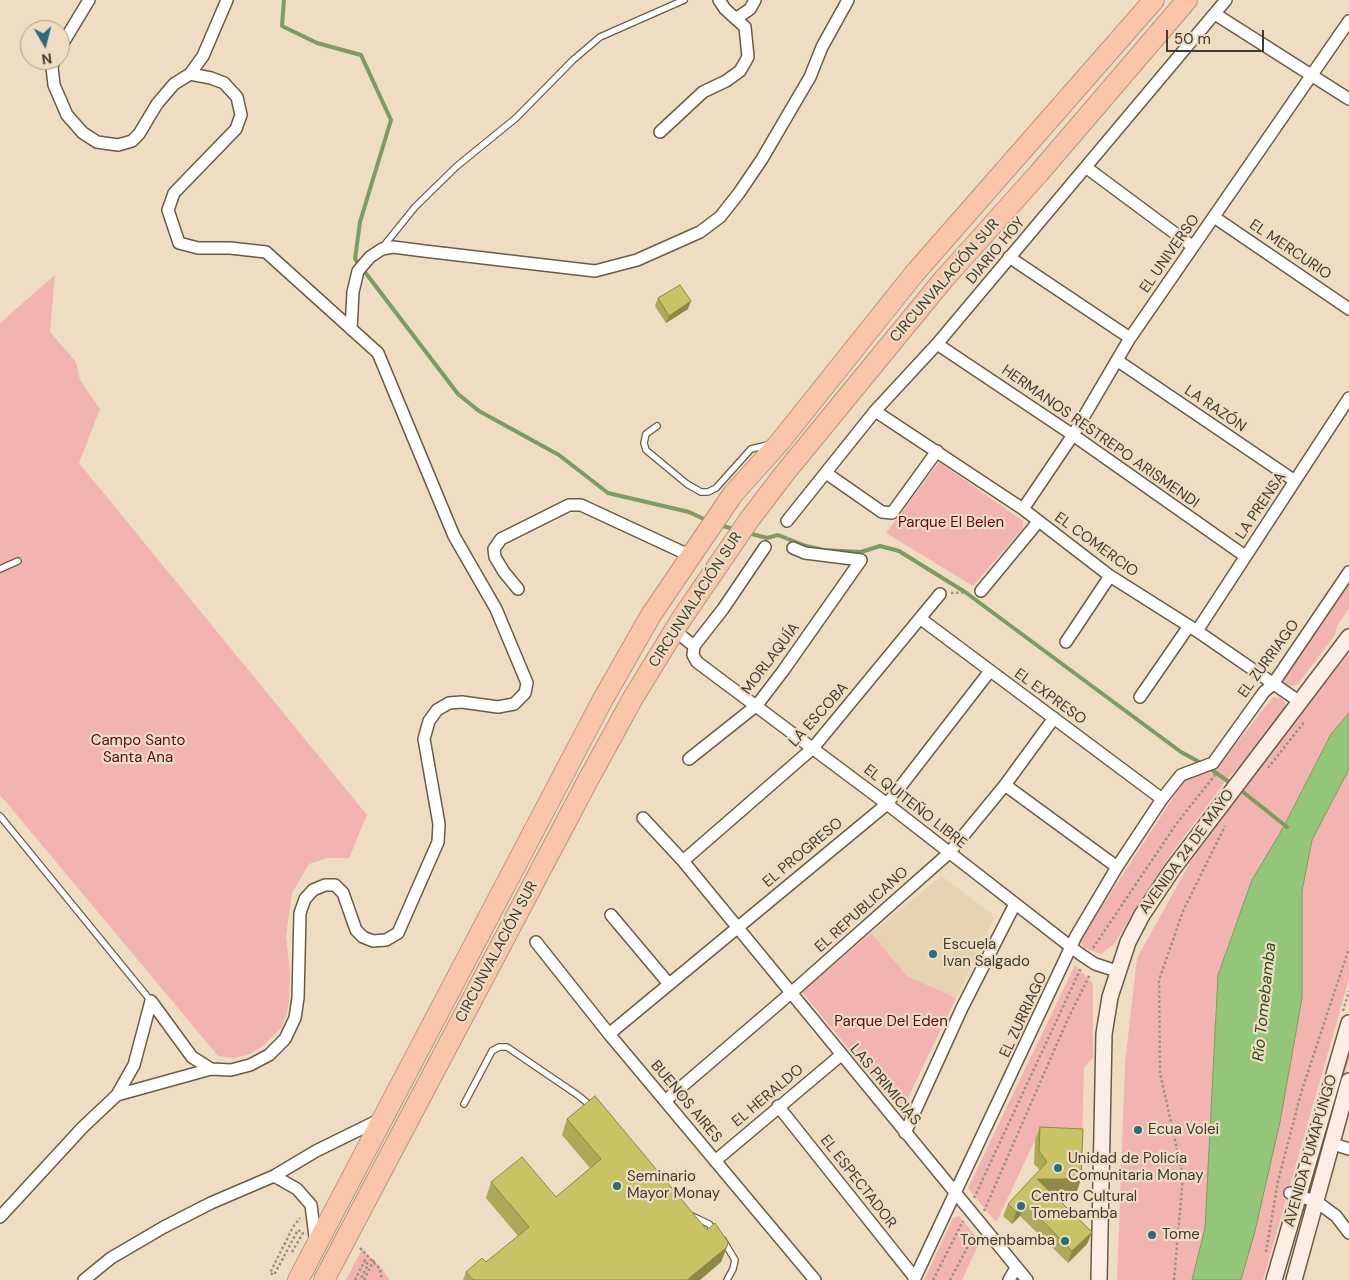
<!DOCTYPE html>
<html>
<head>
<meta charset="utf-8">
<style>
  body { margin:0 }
  #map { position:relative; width:1349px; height:1280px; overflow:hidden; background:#eeddc3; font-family:"DM Sans",sans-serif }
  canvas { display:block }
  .north { position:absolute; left:20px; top:20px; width:50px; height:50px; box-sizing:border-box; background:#eeddc3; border:1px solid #a99c88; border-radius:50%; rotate:172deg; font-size:14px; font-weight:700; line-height:20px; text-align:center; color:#413a30 }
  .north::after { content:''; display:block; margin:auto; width:18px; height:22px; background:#2a6b7e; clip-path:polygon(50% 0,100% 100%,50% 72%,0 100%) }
  .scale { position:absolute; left:1166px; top:30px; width:98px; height:22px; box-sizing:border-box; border:2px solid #413a30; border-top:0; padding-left:6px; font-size:15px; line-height:18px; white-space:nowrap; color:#413a30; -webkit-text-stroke:4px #eeddc3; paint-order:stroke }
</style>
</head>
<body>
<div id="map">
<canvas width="1349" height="1280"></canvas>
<div class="north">N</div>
<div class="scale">50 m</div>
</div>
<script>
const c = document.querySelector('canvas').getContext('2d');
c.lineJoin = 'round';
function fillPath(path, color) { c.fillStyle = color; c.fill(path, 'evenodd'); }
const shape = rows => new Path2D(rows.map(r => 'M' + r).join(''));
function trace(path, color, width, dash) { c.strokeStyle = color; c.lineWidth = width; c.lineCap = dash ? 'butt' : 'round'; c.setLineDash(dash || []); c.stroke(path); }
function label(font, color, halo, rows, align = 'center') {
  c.font = font + ' "DM Sans",sans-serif'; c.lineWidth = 4.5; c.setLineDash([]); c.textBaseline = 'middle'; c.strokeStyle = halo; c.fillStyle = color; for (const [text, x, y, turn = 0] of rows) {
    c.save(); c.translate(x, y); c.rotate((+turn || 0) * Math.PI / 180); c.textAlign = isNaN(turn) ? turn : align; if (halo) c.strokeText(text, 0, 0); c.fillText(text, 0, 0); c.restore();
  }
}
fillPath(shape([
  [943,877,992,914,994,919,956,998,907,976,871,933,938,879]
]), '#e7d2b1');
fillPath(shape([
  [55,275,50,332,76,362,80,380,100,409,79,463,367,815,349,858,327,858,309,864,292,893,286,936,290,971,289,1001,286,1016,281,1028,263,1046,248,1055,233,1058,218,1056,0,795,0,323],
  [939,462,1023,521,1023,528,973,586,886,533],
  [1349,583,1349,608,1337,626,1335,635,1298,684,1289,687,1281,682],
  [1349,653,1349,713,1331,734,1283,828,1252,880,1218,974,1205,1228,1192,1280,1117,1280,1125,1063,1137,958,1191,861,1261,765],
  [1273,697,1282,698,1286,705,1282,717,1225,782,1169,857,1114,944,1101,954,1084,948,1081,941,1085,932,1196,763,1212,774],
  [1349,769,1349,979,1263,1280,1241,1280,1255,1231,1280,1122,1302,998,1302,891,1312,840],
  [871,933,907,976,956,998,901,1112,802,992],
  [1075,965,1093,984,1093,1057,1084,1068,1082,1141,1035,1140,997,1221,995,1221,968,1188],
  [1349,1044,1349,1060,1310,1193,1305,1191],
  [959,1216,980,1241,962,1280,924,1280,953,1218],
  [362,1249,382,1269,390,1280,346,1280]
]), '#f2b4b1');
const water = shape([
  [1349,713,1349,769,1312,840,1302,891,1302,998,1280,1122,1255,1231,1241,1280,1192,1280,1205,1228,1218,975,1252,880,1283,828,1331,734,1349,713]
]);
fillPath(water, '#94c679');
trace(water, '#7b9c63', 1);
trace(shape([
  [284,0,282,26,317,43,361,55,391,120,360,222,355,259,458,394,479,411,559,455,608,493,689,512,708,521],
  [719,525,734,529],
  [748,533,767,538,778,535,806,546,824,550,861,552,880,546,899,551,965,592,1181,752,1203,764],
  [1209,768,1232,784],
  [1238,788,1287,827]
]), '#7b9c63', 4);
const lane = shape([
  [382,248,415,207,457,166,516,118,573,60,600,37,684,0],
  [657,426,646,434,644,443,646,450,687,484,701,492,708,492,716,488,751,449,772,444],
  [0,569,18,561],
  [0,816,151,1001],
  [464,1104,492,1051,499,1047,507,1047,579,1096,592,1107],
  [692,1216,709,1224,715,1232],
  [723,1240,735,1260,733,1269,727,1280]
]);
const street = shape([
  [1215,14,1349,99],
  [737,18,750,9,755,0],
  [60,48,89,0],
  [190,74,203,56,227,0],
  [660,132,703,92,726,81,740,71,748,57,745,27,725,9,719,0],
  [1087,168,1192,246],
  [1214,217,1349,309],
  [1009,257,1130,338],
  [351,329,353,292,358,271,370,257,382,249,393,247,424,251,595,271,637,260,700,232,720,217,739,193,762,159,810,77,822,47,848,0],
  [937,344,1073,435,1245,556],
  [1118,361,1295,481],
  [875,411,1023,509,1110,576,1197,631,1300,702],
  [826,473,882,512,892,513,937,451],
  [1023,509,1073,435,1130,338,1349,21],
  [787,521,875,411,937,344,1226,0],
  [765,547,723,609,694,646,693,655,697,662,887,804,1080,954,1095,964,1117,971],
  [518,589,504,572,495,557,494,549,501,539,569,505,581,505,691,556],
  [981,591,1038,522],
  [921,619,1162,799],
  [674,630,694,646],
  [1197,631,1349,398],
  [1066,642,1110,576],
  [1140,697,1189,626],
  [689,759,757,705,783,671,861,560,805,553,793,548],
  [1005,785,1117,867],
  [643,818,683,861,1027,1280],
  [683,861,813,748,940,594],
  [611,915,669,984],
  [536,942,609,1034,815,1280],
  [609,1034,887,804,990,671],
  [117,1095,211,1069],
  [665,1101,791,993,949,853,1005,785,1054,718],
  [778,1106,915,1278],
  [905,1133,962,1008,1015,904],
  [1333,1144,1349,1149],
  [715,1161,841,1055],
  [274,1176,297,1189,311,1205,316,1245],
  [1290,1193,1317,1202,1336,1216,1349,1233],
  [0,1217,83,1127,117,1095,134,1065,151,1001,192,1057,211,1069,231,1070,250,1065,269,1055,285,1039,295,1018,298,998,300,913,305,899,313,890,325,885,335,885,343,893,356,930,363,937,373,941,386,940,398,933,438,842,439,824,424,739,429,721,437,710,449,703,462,702,498,707,514,704,525,693,527,683,496,609,454,536,378,353,266,252,230,248,198,248,179,243,168,210,174,193,236,129,241,115,237,97,224,83,211,78,190,74,174,84,157,104,139,134,132,141,118,145,97,142,83,133,67,115,54,85,52,67,54,60],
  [84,1280,111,1258,164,1227,211,1203,274,1176,316,1151,381,1119],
  [914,1280,1076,936,1117,867,1162,799,1181,775,1213,763,1264,692,1273,684,1349,572],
  [1009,1280,1016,1268]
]);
const secondary = shape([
  [1099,1280,1104,1034,1110,997,1128,942,1142,915,1172,870,1349,637],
  [1274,1280,1349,1023],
  [1294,1280,1349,1081]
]);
const highway = shape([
  [298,1280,602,701,651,615,733,494,779,443,914,274,1154,0],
  [324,1280,587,782,633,698,682,618,749,520,784,474,943,280,1039,173,1187,0]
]);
trace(lane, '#6a5c45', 8);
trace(street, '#6a5c45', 14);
trace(secondary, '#6a5c45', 18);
trace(highway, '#b9947f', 22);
trace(shape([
  [951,593,971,592],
  [1268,768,1305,721],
  [1093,948,1177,823,1215,775],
  [1343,1011,1349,991],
  [974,1198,1081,968],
  [984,1211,1067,1021,1090,974],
  [360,1248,380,1269,382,1280],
  [292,1252,303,1233,298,1230,274,1275,270,1273,293,1227,300,1218],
  [1266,1252,1278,1181,1301,1093,1349,948],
  [355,1280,365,1260,368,1265,360,1280],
  [364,1280,374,1260],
  [933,1280,963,1221],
  [950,1280,974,1235],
  [1174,1280,1183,1176,1160,1073,1159,980,1183,911,1225,826]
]), '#9d917e', 2.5, [2.5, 2.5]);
trace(lane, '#fff', 5.5);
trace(street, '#fff', 11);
trace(secondary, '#fdeee5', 15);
trace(highway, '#f9c5a9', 20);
fillPath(shape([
  [658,298,688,309,666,323,655,306],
  [567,1119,707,1230,728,1242,721,1262,700,1280,463,1280,466,1272,486,1262,518,1236,486,1198,491,1182,556,1197,590,1168,562,1135],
  [1040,1127,1077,1191,1050,1191,1092,1232,1087,1244,1068,1263,1020,1216,1012,1224,1003,1216,1008,1204,1040,1170,1034,1164,1035,1140]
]), '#aca958');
fillPath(shape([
  [691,301,688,309,666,323,669,316],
  [1037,1179,1081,1179,1077,1191,1033,1191],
  [1025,1203,1020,1216,1012,1224,1016,1212],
  [1092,1232,1087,1244,1068,1263,1072,1251],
  [727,1247,721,1262,700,1280,687,1280]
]), '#8c8947');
const building = shape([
  [680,285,691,301,669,316,658,298,680,285],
  [595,1096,707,1230,715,1223,728,1242,727,1247,687,1280,473,1280,466,1272,482,1258,486,1262,529,1227,491,1182,522,1157,556,1197,601,1159,567,1119,595,1096],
  [1040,1127,1083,1129,1081,1179,1037,1179,1092,1232,1072,1251,1025,1203,1016,1212,1008,1204,1047,1162,1039,1151,1040,1127]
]);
fillPath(building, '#c8c466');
trace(building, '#8c8947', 1);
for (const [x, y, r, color] of [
  [933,954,5,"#2a6b7e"],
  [1138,1130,5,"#2a6b7e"],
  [1058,1168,5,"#2a6b7e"],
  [617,1186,5,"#2a6b7e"],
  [1021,1206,5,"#2a6b7e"],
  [1152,1235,5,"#2a6b7e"],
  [1065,1241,5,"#2a6b7e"]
]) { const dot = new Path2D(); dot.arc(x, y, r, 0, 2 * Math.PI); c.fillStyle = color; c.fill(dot); trace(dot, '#eeddc3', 2); }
label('15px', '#413a30', '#eeddc3', [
  ["EL MERCURIO",1290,250,34],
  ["DIARIO HOY",996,251,-50],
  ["EL UNIVERSO",1170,254,-55],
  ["CIRCUNVALACIÓN SUR",945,281,-49],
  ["LA RAZÓN",1215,409,34],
  ["HERMANOS RESTREPO ARISMENDI",1100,437,35],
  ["LA PRENSA",1261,506,-56],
  ["EL COMERCIO",1096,545,36],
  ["CIRCUNVALACIÓN SUR",696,600,-57],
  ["MORLAQUÍA",771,659,-53],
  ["EL ZURRIAGO",1269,659,-54],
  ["EL EXPRESO",1050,697,36],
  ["LA ESCOBA",819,715,-48],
  ["EL QUITEÑO LIBRE",915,807,38],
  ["AVENIDA 24 DE MAYO",1187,852,-54],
  ["EL PROGRESO",803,853,-40],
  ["EL REPUBLICANO",862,910,-42],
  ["CIRCUNVALACIÓN SUR",497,952,-62],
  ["EL ZURRIAGO",1024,1015,-65],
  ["LAS PRIMICIAS",885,1085,50],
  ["EL HERALDO",768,1096,-40],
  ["BUENOS AIRES",686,1102,50],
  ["AVENIDA PUMAPUNGO",1311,1151,-74],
  ["EL ESPECTADOR",858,1182,52]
]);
label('15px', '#5f0814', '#eeddc3', [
  ["Parque El Belen",951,523],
  ["Campo Santo",138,741],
  ["Santa Ana",138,758],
  ["Parque Del Eden",891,1022]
]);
label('15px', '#413a30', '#eeddc3', [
  ["Escuela",943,945],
  ["Ivan Salgado",943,962],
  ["Ecua Volei",1148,1130],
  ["Unidad de Policía",1068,1159],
  ["Comunitaria Monay",1068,1176],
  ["Seminario",627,1177],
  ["Mayor Monay",627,1194],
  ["Centro Cultural",1031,1197],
  ["Tomebamba",1031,1214],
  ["Tome",1162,1235],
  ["Tomenbamba",1055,1241,"right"]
], 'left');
label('italic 16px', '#294915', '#eeddc3', [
  ["Río Tomebamba",1265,1002,-84]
]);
</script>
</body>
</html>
